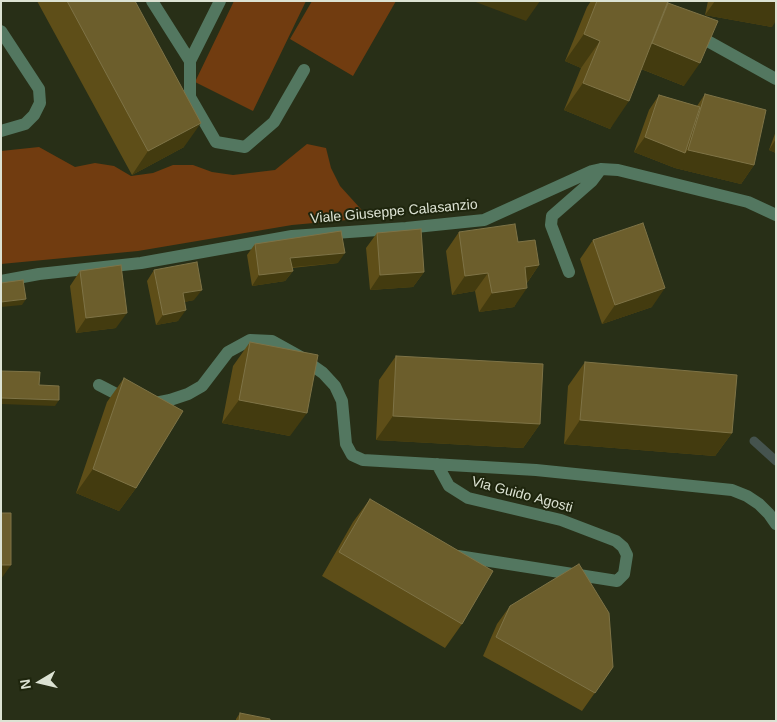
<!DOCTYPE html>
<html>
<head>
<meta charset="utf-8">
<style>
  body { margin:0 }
  #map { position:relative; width:777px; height:722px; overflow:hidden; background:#282f17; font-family:Arial,sans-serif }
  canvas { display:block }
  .frame { position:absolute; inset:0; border:2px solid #dce2d3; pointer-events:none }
  .north { position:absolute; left:15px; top:657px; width:50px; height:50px; -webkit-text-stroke:4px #1e250d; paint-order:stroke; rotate:261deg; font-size:14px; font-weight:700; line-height:20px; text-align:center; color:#dce2d3 }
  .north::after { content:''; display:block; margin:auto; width:18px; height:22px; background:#dce2d3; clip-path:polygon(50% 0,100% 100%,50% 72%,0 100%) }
</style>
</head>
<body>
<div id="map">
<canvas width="777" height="722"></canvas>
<div class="frame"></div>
<div class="north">N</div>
</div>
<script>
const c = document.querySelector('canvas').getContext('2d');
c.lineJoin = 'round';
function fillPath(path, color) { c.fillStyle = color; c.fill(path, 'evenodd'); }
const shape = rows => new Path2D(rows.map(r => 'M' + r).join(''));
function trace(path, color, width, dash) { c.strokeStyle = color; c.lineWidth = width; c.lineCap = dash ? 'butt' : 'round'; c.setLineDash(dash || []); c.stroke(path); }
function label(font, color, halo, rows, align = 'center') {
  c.font = font + ' Arial,sans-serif'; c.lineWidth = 4; c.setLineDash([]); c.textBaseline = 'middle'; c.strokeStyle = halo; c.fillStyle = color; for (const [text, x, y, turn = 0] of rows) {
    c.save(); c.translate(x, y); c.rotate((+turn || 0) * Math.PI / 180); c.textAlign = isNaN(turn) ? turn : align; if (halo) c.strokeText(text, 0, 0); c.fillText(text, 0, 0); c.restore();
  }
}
fillPath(shape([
  [234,1,306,1,253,111,195,82],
  [312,1,396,1,353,76,290,39],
  [307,144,326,148,331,168,340,186,369,218,292,225,138,251,1,264,1,151,39,147,75,167,95,163,114,166,131,176,153,173,173,165,193,165,212,172,233,175,275,170]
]), '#713c10');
trace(shape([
  [754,441,776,461]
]), '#45534e', 9);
trace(shape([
  [152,1,190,61,190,97,216,142,245,147,274,122,304,70],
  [1,31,39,89,40,103,34,115,25,124,1,131],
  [695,34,776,79],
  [190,61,220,1],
  [569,272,551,225,552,216,592,181,601,169],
  [1,281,39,274,141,263,292,236,406,228,484,220,592,171,601,169,618,170,748,202,776,215],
  [99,385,128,400],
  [150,404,170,400,188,394,202,386,228,352,250,340,272,341,299,356,323,373,335,386,342,401,346,444,352,455,363,460,536,470,732,490,747,496,759,504,769,514,776,524],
  [437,464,449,486,468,498,561,520,616,541,623,547,627,555,624,574,617,581,458,556]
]), '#537760', 12);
fillPath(shape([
  [37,1,135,1,184,147,132,175],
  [591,1,668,1,668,3,684,86,641,69,610,129,564,110,581,68,565,61,587,7],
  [708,1,776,1,772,27,705,15],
  [705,94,754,165,741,184,675,168,634,152,649,110,659,95,697,106],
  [776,131,776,153,769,150],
  [459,232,518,242,539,265,527,283,514,307,479,312,475,291,452,295,446,251],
  [377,233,424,272,413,287,370,290,366,248],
  [593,240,652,307,602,324,580,259],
  [255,244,338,263,292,268,293,271,285,281,252,286,247,255],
  [154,270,194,300,184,302,178,321,156,325,147,281],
  [80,271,116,328,76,333,70,286],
  [250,342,290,436,222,423,233,366],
  [396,356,540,424,523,448,376,440,379,380],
  [585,362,732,433,715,456,564,444,568,386],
  [124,378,136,488,119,511,76,493,107,402],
  [370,499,462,624,445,648,322,576,353,522],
  [510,606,613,667,582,711,483,656,497,624],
  [240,713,270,721,236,721,236,719]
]), '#5e4e18');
fillPath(shape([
  [473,1,540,1,526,21],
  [715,1,776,1,776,21,772,27,705,15],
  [584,34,600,41,581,68,565,61],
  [651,43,700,63,684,86,634,66],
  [583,83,629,101,610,129,564,110],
  [201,123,184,147,132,175,148,151],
  [645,137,685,153,688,150,754,165,741,184,675,168,634,152],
  [776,139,776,153,769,150],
  [345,253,338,263,283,268,290,258],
  [539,265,526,284,525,267],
  [293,271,285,281,252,286,259,275],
  [424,272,413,287,370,290,380,275],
  [488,273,475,291,452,295,465,276],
  [527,288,514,307,479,312,492,293],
  [665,288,652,307,602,324,615,305],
  [202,290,194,300,175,304,183,293],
  [26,299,22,305,1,307,1,302],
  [186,310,178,321,156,325,163,315],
  [127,313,116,328,76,333,86,318],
  [1,398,59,400,55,406,1,404],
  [239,400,307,413,290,436,222,423],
  [393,416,540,424,523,448,376,440],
  [580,420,732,433,715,456,564,444],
  [93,469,136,488,119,511,76,493],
  [1,565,11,565,1,579]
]), '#433b0f');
const building = shape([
  [67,1,135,1,201,123,148,151,67,1],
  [597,1,668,1,629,101,583,83,600,41,584,34,597,1],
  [668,3,718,21,700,63,652,43,668,3],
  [705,94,766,110,754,165,688,150,705,94],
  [659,95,700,107,685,153,645,137,659,95],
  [643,223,665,288,615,305,593,240,643,223],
  [515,224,518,242,535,240,539,265,525,267,527,288,492,293,488,273,465,276,459,232,515,224],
  [421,229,424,272,380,275,377,233,421,229],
  [341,231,345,253,290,258,293,271,259,275,255,244,341,231],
  [197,262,202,290,183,293,186,310,163,315,154,270,197,262],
  [121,265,127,313,86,318,80,271,121,265],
  [23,280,26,299,1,302,1,283,23,280],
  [250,342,318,355,307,413,239,400,250,342],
  [396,356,543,364,540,424,393,416,396,356],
  [585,362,737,375,732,433,580,420,585,362],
  [1,371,40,372,39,385,59,386,59,400,1,398,1,371],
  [124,378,183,411,136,488,93,469,124,378],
  [370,499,493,571,462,624,339,552,370,499],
  [1,513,11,513,11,565,1,565,1,513],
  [579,564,609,613,613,667,595,693,496,637,510,606,579,564],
  [240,713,270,719,270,721,239,721,240,713]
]);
fillPath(building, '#6c5e2c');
trace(building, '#7e7346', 1);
label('14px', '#dce2d3', '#1e250d', [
  ["Viale Giuseppe Calasanzio",394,212,-5],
  ["Via Guido Agosti",522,495,15]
]);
</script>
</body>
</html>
